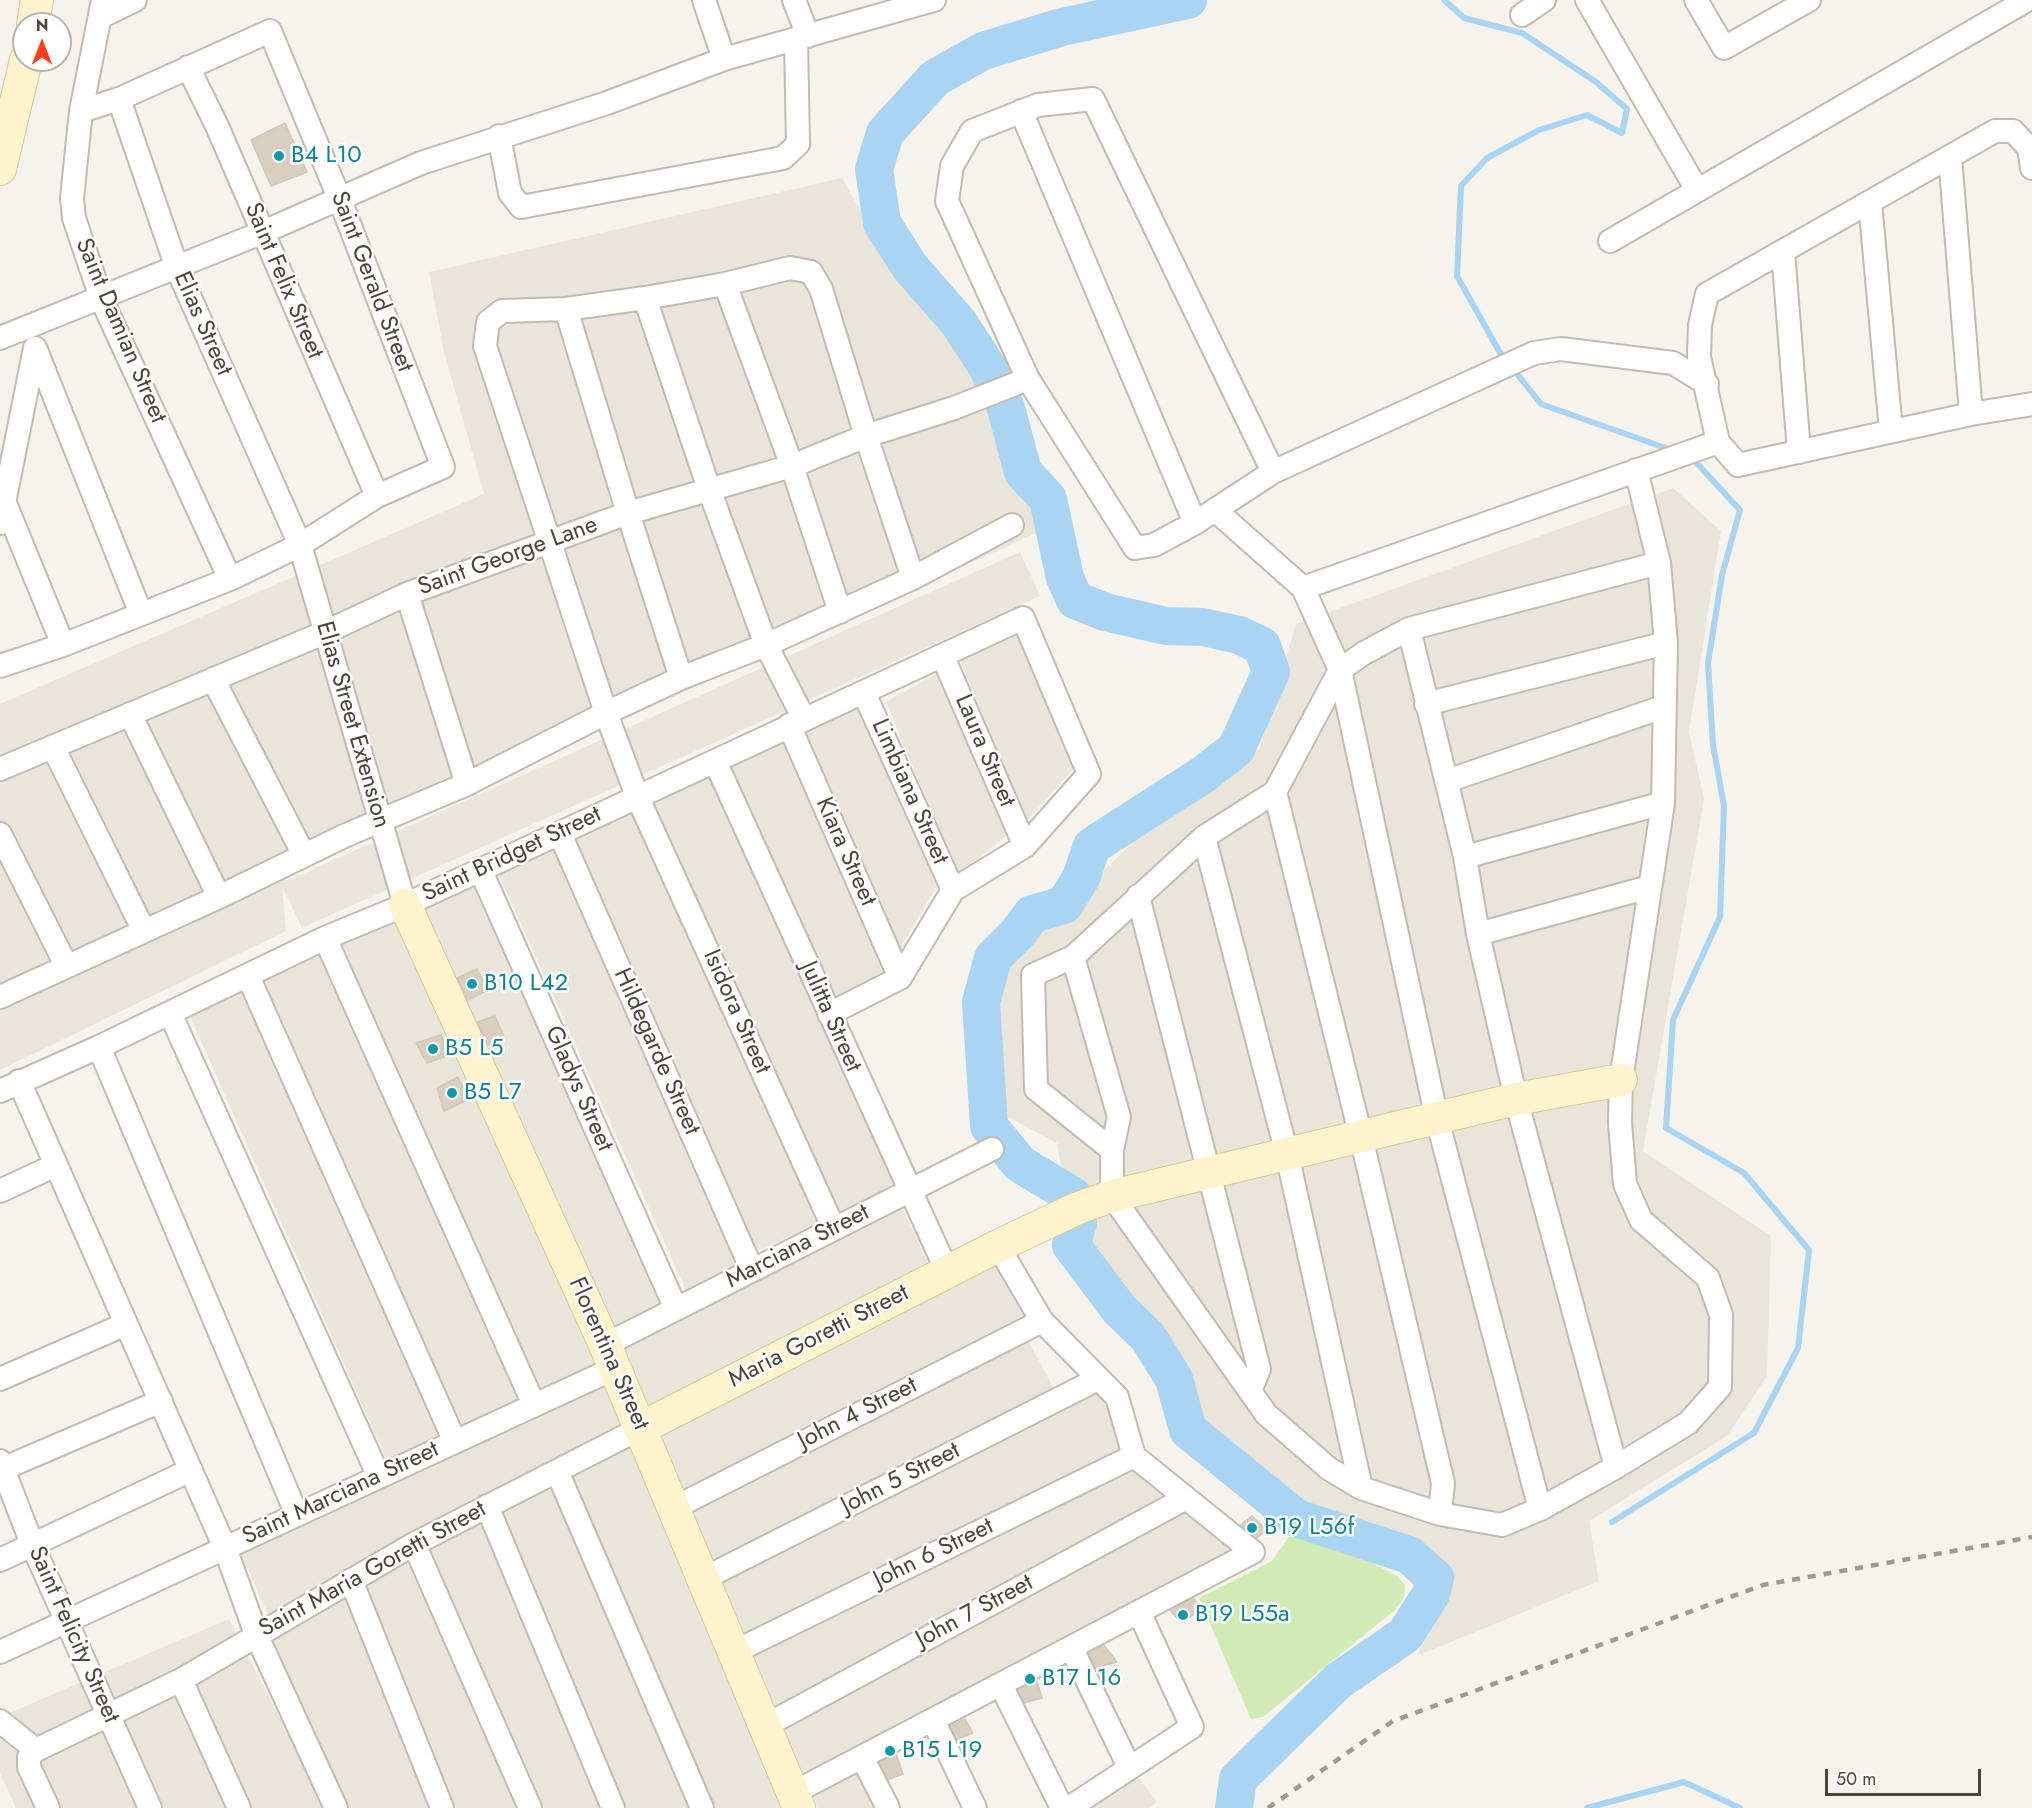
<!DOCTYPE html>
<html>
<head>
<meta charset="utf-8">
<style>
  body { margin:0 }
  #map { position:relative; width:2032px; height:1808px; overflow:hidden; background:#f6f3ec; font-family:Jost,sans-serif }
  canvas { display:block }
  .north { position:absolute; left:12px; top:12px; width:60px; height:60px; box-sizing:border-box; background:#fff; border:2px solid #b7b4b0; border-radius:50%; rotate:0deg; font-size:16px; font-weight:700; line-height:24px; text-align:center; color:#4b4439 }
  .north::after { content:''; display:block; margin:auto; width:21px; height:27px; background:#fc3f1d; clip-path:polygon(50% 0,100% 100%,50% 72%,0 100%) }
  .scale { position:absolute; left:1825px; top:1769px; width:156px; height:27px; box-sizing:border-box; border:3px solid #4b4439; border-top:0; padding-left:8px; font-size:18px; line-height:21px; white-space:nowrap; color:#4b4439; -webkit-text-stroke:4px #fff; paint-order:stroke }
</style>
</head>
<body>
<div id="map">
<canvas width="2032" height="1808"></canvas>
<div class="north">N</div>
<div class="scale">50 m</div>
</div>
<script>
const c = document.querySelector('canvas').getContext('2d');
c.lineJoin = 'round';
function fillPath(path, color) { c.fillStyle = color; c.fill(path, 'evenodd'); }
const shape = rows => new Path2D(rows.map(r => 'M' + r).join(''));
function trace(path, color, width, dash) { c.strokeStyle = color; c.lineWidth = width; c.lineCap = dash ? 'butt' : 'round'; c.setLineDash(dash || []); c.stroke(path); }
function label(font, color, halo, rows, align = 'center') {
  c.font = font + ' Jost,sans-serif'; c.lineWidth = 5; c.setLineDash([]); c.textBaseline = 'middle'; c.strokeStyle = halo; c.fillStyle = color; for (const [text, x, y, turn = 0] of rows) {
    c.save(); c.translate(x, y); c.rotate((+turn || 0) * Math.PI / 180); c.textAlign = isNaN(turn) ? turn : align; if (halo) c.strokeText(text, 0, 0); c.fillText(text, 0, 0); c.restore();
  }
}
fillPath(shape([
  [842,178,864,217,958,347,1004,430,1043,530,301,865,282,883,1020,552,1040,596,302,928,282,886,286,931,0,1070,0,704,484,494,444,352,429,272],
  [1673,488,1721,531,1689,732,1704,799,1643,1151,1771,1236,1767,1376,1727,1436,1589,1521,1599,1581,1417,1656,1450,1576,1423,1548,1296,1507,1197,1426,1175,1367,1140,1320,1091,1262,1064,1183,1057,1143,1002,1114,997,981,1033,938,1146,830,1259,750,1296,624],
  [1018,633,1075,767,1026,822,959,657],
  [940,672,1009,833,958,876,886,702],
  [858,706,938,884,900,949,802,732],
  [787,739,893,973,832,1000,727,766],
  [712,767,900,1187,836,1215,649,795],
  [632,803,820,1223,757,1251,569,831],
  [556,847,745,1264,686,1290,498,873],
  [482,882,667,1306,607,1332,421,908],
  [402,915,597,1370,387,1461,189,1014],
  [901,1205,929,1265,642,1412,617,1351],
  [994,1258,1026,1317,678,1498,651,1439],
  [1023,1331,1054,1389,707,1570,680,1511],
  [601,1380,626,1425,269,1616,240,1552],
  [1094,1387,1113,1410,1128,1454,740,1645,712,1583],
  [628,1442,786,1808,706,1808,566,1474],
  [1131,1461,1171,1498,769,1714,742,1655],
  [554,1477,696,1808,617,1808,493,1509],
  [1187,1510,1236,1551,801,1779,774,1726],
  [482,1514,606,1808,453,1808,360,1580],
  [345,1588,434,1808,345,1808,266,1636],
  [229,1619,326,1808,16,1808,0,1773,0,1717],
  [863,1764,883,1808,817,1808,810,1791],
  [1138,1777,1157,1802,1149,1808,1093,1808]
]), '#eae5da');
fillPath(shape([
  [1293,1531,1321,1537,1397,1576,1405,1585,1404,1597,1395,1610,1263,1717,1251,1719,1199,1598,1272,1561]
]), '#d2eab5');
trace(shape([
  [1444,0,1464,18,1522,33,1596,82,1627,109,1622,133,1587,115,1539,130,1487,158,1461,186,1457,276,1499,351,1541,404,1674,451],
  [1612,1522,1754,1433,1798,1348,1809,1250,1744,1173,1666,1128,1673,1020,1720,917,1724,806,1713,745,1708,663,1722,575,1740,510,1692,458],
  [1587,1808,1684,1782,1740,1808]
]), '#a9d4f2', 6);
trace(shape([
  [1188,0,1062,27,983,51,935,78,885,133,874,169,882,223,910,267,959,323,988,368,1006,408,1023,472,1048,499,1065,578,1075,600,1105,612,1166,626,1203,627,1239,635,1262,646,1271,672,1236,749,1204,774,1092,846,1081,878,1064,905,1032,914,1017,934,993,958,981,1002,989,1126,1020,1164,1073,1196,1078,1223,1071,1245,1119,1309,1148,1337,1174,1379,1188,1430,1296,1518,1409,1555,1435,1578,1431,1594,1405,1635,1338,1681,1238,1779,1234,1808]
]), '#a9d4f2', 38);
const building = shape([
  [285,123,307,172,271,186,251,140,285,123],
  [477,969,488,990,468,1000,457,978,477,969],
  [495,1016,504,1037,487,1045,477,1022,495,1016],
  [441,1035,450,1055,427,1063,416,1043,441,1035],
  [458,1077,469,1099,444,1111,437,1088,458,1077],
  [1252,1516,1267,1530,1253,1541,1238,1527,1252,1516],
  [1192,1597,1203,1609,1181,1622,1168,1608,1192,1597],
  [1103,1644,1117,1662,1091,1669,1083,1653,1103,1644],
  [1033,1669,1042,1698,1020,1704,1014,1689,1033,1669],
  [965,1719,973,1733,956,1740,950,1726,965,1719],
  [892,1742,903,1774,886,1780,879,1761,892,1742]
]);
fillPath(building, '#d8cfc1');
trace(building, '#d3c7b4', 1.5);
const street = shape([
  [103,0,81,111,72,198,74,218,101,298,230,579],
  [704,0,724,59],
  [794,0,808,36],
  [1587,0,1697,190],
  [1696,0,1724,48,1809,0],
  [1522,15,1544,0],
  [100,17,135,0],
  [188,67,217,126,377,496],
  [119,99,177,268,300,545,405,905],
  [1021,111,1195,523],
  [499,136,510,193,521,207,783,158,798,144,796,39],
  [1950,157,1971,414],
  [2032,168,2029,148,2013,131,1995,131,1707,294,1700,325,1699,357,1718,442,1738,465,1971,414,2032,404],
  [1870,202,1891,431],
  [1610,241,2027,0],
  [1783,251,1799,452],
  [725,284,792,466,840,612],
  [645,298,709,489,766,645,804,719],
  [566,309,628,513,681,678],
  [0,338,261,233,421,163,607,103,724,59,934,0],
  [36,350,141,614],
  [1273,472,1093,99,1038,105,972,131,952,166,947,201,1028,379,1135,548,1154,545,1195,523,1273,472,1534,353,1561,349,1673,363,1707,384],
  [4,501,63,645],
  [1215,510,1303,588,1340,670,1437,1119,1540,1509],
  [0,523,35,348],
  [1303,588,1718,442],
  [407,594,467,784],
  [1409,629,1465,857,1478,934,1516,1099,1616,1467],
  [943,657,1025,846],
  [0,666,63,645,230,579,300,545,377,496,443,467,340,200,270,31,119,99,81,111],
  [213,679,304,855],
  [864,693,953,890],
  [1426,704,1666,643],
  [130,714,219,897],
  [789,725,900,978],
  [53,747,144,931],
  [715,761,947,1271],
  [0,769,326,632,407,594,628,513,792,466,866,436,954,408,1028,379],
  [1447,781,1663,707],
  [1275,792,1361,1137,1443,1483,1440,1514],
  [0,834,66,965],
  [560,834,752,1270],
  [1204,837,1287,1154,1361,1488],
  [1465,857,1663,803],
  [480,869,676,1309],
  [1138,896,1259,1369,1250,1391],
  [1478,934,1649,887],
  [325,938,534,1405],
  [1073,957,1119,1117,1112,1150,1112,1196,1266,1414,1328,1468,1361,1488,1440,1514,1502,1525,1540,1509,1616,1467,1688,1423,1720,1387,1721,1315,1708,1278,1641,1220,1625,1184,1620,1123,1621,1080,1663,803,1666,643,1659,563,1636,470],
  [248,976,455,1442],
  [0,997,219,897,344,836,467,784,606,713,681,678,766,645,913,578,1012,525],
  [170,1013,379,1477],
  [99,1047,297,1515],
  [19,1081,225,1548,256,1634,336,1808],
  [0,1091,99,1047,325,938,405,905,1023,618,1089,774,1025,846,953,890,900,978,829,1014],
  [1112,1150,1036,1089,1033,975,1073,957,1204,837,1275,792,1340,670,1364,653,1409,629,1659,563],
  [0,1191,56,1165],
  [834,1229,637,796,606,713,485,346,488,322,502,311,566,309,645,298,725,284,790,268,811,272,821,289,866,436,913,578],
  [605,1345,992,1149],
  [0,1379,126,1324],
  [0,1461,32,1544,150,1808],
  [0,1470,161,1401],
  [557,1471,702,1808],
  [487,1506,613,1808],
  [674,1508,1042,1321],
  [414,1544,530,1808],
  [0,1560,191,1470],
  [703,1579,1098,1379],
  [351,1580,442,1808],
  [1072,1649,1129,1767],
  [0,1652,615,1368],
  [734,1652,1134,1456],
  [181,1680,239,1808],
  [1001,1685,1062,1808],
  [933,1720,975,1808],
  [0,1721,36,1750],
  [765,1726,1186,1498],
  [862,1757,888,1808],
  [793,1793,1253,1552,1134,1456,1117,1397,1042,1321,998,1246],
  [48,1808,29,1767,29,1757,36,1750,181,1680,414,1544,641,1428],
  [1069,1808,1192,1727,1140,1614]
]);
const secondary = shape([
  [33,24,37,0],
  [0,169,26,60],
  [405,905,605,1345,799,1808],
  [641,1428,998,1246,1078,1208,1112,1196,1516,1099,1621,1080]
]);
trace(street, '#c2bbae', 26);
trace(secondary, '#d6c79b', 34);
trace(street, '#fff', 22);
trace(secondary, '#fff3cd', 32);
trace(shape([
  [1268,1808,1393,1721,1763,1585,2032,1537]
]), '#9a9a9a', 4.5, [8, 8]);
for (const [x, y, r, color] of [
  [279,156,6,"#0f9aa8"],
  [472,984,6,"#0f9aa8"],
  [433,1049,6,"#0f9aa8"],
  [452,1093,6,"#0f9aa8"],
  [1252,1528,6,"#0f9aa8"],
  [1183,1615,6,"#0f9aa8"],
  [1030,1679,6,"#0f9aa8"],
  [890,1751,6,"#0f9aa8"]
]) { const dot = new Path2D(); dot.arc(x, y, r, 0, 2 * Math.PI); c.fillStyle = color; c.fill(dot); trace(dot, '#fff', 2); }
label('24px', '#0d838f', '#fff', [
  ["B4 L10",291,156],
  ["B10 L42",484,984],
  ["B5 L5",445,1049],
  ["B5 L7",464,1093],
  ["B19 L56f",1264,1528],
  ["B19 L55a",1195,1615],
  ["B17 L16",1042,1679],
  ["B15 L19",902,1751]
], 'left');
label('24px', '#4b4439', '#fff', [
  ["Saint Felix Street",283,281,67],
  ["Saint Gerald Street",371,282,69],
  ["Elias Street",202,324,66],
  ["Saint Damian Street",120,331,67],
  ["Saint George Lane",508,557,-20],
  ["Elias Street Extension",352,725,74],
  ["Laura Street",984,751,67],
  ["Limbiana Street",909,792,66],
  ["Kiara Street",845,852,66],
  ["Saint Bridget Street",512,855,-25],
  ["Isidora Street",736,1012,66],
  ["Julitta Street",830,1017,66],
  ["Hildegarde Street",656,1052,66],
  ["Gladys Street",578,1089,66],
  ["Marciana Street",798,1247,-27],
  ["Maria Goretti Street",819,1337,-27],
  ["Florentina Street",608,1354,66],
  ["John 4 Street",858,1414,-27],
  ["John 5 Street",901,1479,-27],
  ["Saint Marciana Street",341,1494,-25],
  ["John 6 Street",934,1554,-26],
  ["Saint Maria Goretti Street",373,1570,-29],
  ["John 7 Street",975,1612,-28],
  ["Saint Felicity Street",73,1635,66]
]);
</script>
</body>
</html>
